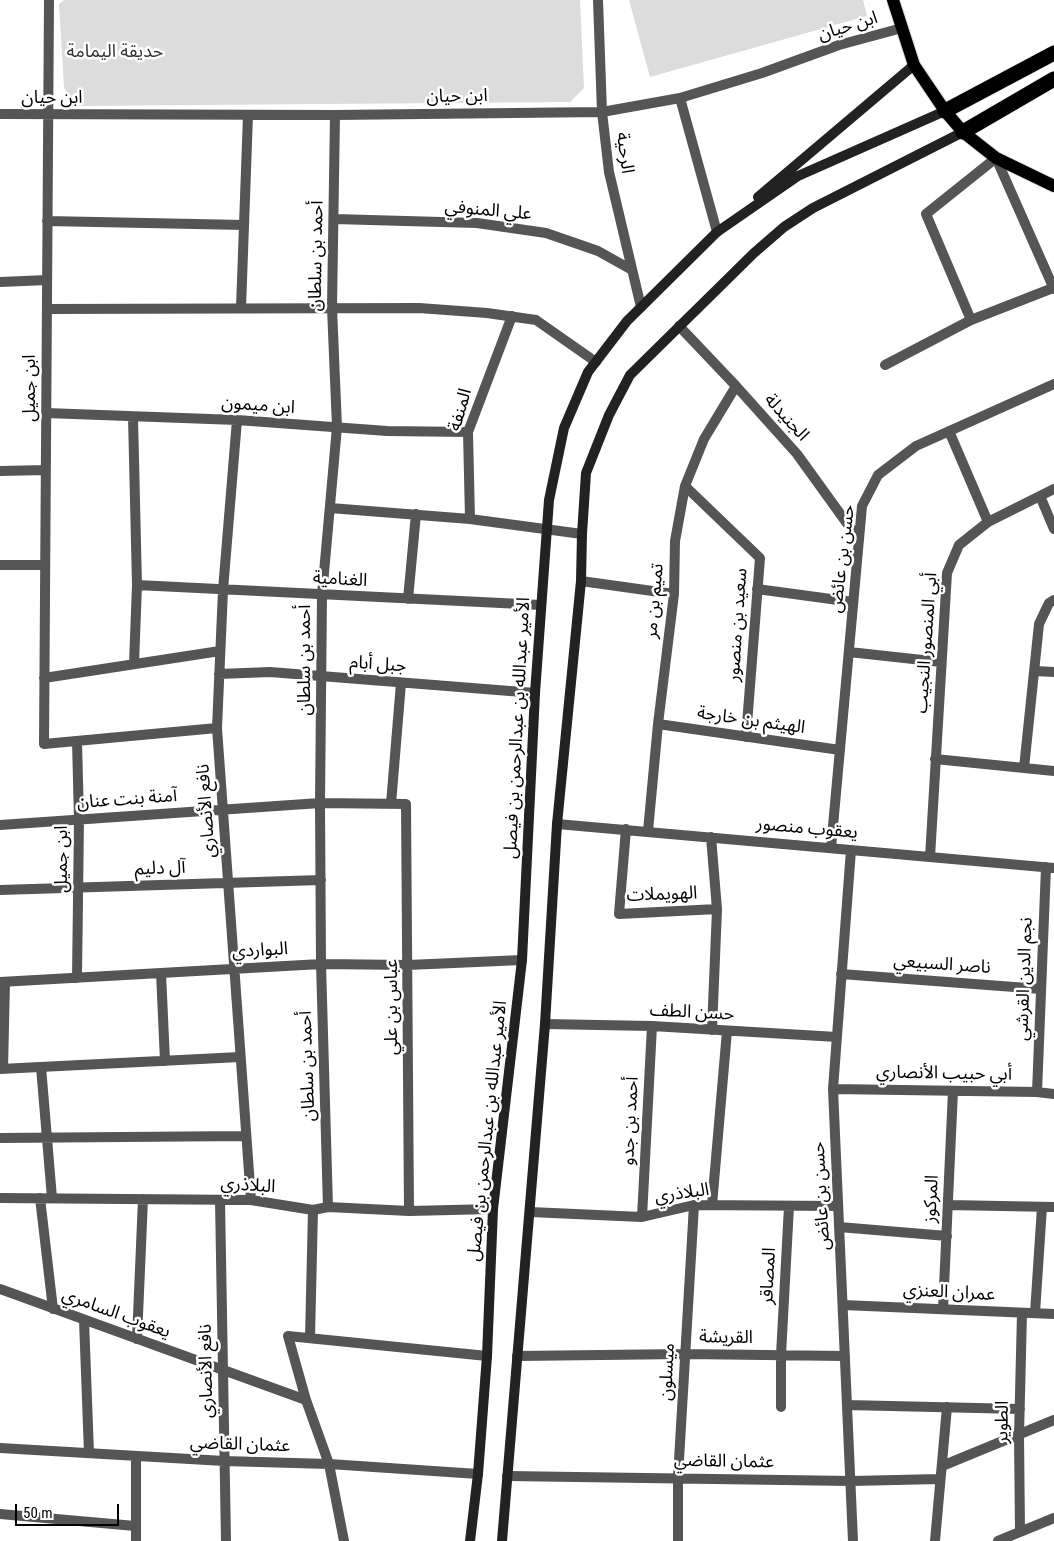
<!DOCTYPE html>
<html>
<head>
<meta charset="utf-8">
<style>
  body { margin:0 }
  #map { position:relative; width:1054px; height:1541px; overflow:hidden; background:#fff; font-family:"Roboto Condensed",sans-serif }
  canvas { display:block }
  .scale { position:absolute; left:15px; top:1504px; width:104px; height:22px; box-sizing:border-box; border:2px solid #000; border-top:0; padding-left:6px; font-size:15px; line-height:18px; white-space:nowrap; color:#000; -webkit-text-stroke:4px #fff; paint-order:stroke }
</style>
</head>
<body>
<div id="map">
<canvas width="1054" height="1541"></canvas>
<div class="scale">50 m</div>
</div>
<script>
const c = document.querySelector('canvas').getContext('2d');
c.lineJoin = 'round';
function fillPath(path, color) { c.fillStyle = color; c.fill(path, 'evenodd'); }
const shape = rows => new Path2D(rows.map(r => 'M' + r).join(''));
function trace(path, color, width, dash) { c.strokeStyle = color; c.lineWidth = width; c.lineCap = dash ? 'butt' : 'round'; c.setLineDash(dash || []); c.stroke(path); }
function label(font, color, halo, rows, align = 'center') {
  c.font = font + ' "Roboto Condensed","Noto Sans Arabic",sans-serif'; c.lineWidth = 5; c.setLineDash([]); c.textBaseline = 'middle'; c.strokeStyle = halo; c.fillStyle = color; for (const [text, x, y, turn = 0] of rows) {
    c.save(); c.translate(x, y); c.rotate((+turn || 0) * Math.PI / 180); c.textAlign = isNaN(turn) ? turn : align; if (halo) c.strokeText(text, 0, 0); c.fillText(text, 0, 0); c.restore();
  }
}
fillPath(shape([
  [64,0,580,0,584,88,570,102,77,106,64,88,59,4],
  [629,0,863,0,867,16,650,77]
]), '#dcdcdc');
const primary = shape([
  [893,0,914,65,945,111,963,132,996,158,1054,186]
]);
const motorway = shape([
  [945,111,1054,53],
  [963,132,1054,79]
]);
trace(primary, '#dbdbdb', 14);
trace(motorway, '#dbdbdb', 16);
trace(shape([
  [49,0,44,744,217,728],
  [598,0,602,112,609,172,641,307],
  [680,98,717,232],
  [0,114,335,115,602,112,680,98,762,73,839,45,902,28],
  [334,219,477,223,546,233,598,251,632,270],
  [47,221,244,225],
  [0,282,47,280],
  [241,308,248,115],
  [47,309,419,308,487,313,536,320,596,362],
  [971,320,926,214,996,158,1054,289],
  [679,326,736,386,797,454,859,540],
  [885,365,971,320,1053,288],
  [46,413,237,420,387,431,468,432],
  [133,417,137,585,134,664],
  [237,420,223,590,217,728,251,1200],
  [949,431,988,522],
  [0,471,46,470],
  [685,486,760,558,746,737],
  [1040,496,1054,529],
  [330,508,470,519,582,534],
  [470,519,468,432,512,316],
  [0,565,45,565],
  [581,581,674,594],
  [137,585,541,605],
  [757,589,853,602],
  [408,599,416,514],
  [849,652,941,662],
  [1035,671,1054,672],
  [219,674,270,672,535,693],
  [44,678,220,651],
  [658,724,840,750],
  [77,741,79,820,77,978],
  [935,759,1054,771],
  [1024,768,1039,624,1049,603,1054,600],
  [391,804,401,683],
  [557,824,1054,868],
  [0,825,320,803,406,804,409,1211],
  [626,829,619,914,717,909,711,837],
  [648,831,658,724,674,594,675,541,685,486,704,439,736,386],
  [831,848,862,506,878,475,916,446,1054,384],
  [851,850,833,1089,853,1541],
  [930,857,947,573,959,545,988,522,1054,489],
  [0,890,321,880],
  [161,973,165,1061],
  [841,974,1041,989],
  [0,982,321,964,408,965,522,960],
  [545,1024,652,1026,837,1037],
  [712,1030,717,909],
  [41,1067,52,1198],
  [0,1069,240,1057],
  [3,1069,5,982],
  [833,1089,1037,1092,1054,1094],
  [1037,1092,1046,867],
  [0,1138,246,1136],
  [0,1198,251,1200,313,1210,328,1207,409,1211,493,1209],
  [40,1198,53,1309],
  [220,1200,226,1541],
  [712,1205,727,1031],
  [948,1205,1054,1207],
  [328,1207,321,964,320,803,322,595,337,427,332,308,335,115],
  [530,1212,642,1217,694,1205,838,1206],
  [642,1217,652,1026],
  [839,1227,947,1236],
  [0,1289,306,1400],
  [843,1305,1054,1314],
  [943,1309,953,1091],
  [1035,1313,1042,1207],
  [84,1320,89,1453],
  [310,1338,313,1210],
  [137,1339,143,1199],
  [517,1356,685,1354,845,1356],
  [847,1405,1020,1409],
  [781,1407,781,1355,789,1206],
  [0,1448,224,1461,329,1464,478,1474],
  [942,1466,1054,1420],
  [507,1476,851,1481,940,1479],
  [0,1514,135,1526],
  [1020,1532,1019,1435,1022,1313],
  [136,1541,136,1456],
  [344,1541,329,1464,306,1400,288,1336,487,1356],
  [678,1541,678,1477,694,1205],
  [935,1541,947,1407],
  [998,1541,1054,1518]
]), '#555', 10);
trace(shape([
  [758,197,914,65],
  [470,1541,478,1474,487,1356,493,1209,522,960,535,693,549,500,564,428,588,372,627,321,717,232,798,176,945,111],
  [502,1541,545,1024,557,824,581,581,582,534,586,473,609,415,630,375,754,253,784,227,813,208,963,132]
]), '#222', 10);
trace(primary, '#000', 12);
trace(motorway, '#000', 15);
label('18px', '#000', '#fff', [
  ["ابن حيان",848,27,-17],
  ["ابن حيان",457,97,-1],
  ["ابن حيان",52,98],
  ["الرحية",624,153,82],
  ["علي المنوفي",488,211,5],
  ["أحمد بن سلطان",317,256,-89],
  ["ابن جميل",30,388,-90],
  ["ابن ميمون",258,406,4],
  ["المنفة",461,410,-74],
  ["الجنيدلة",786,418,48],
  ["حسن بن عائض",843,559,-83],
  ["الغنامية",340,580,3],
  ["تميم بن مر",655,601,-85],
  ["سعيد بن منصور",738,625,-86],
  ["أبي المنصور النجيب",927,643,-86],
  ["أحمد بن سلطان",305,660,-90],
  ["جبل أبام",378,665,4],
  ["الهيثم بن خارجة",751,721,8],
  ["الأمير عبدالله بن عبدالرحمن بن فيصل",518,728,-87],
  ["آمنة بنت عنان",127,800,-4],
  ["نافع الأنصاري",207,811,-94],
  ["يعقوب منصور",807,829,5],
  ["ابن جميل",62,859,-90],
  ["آل دليم",160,869,-2],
  ["الهويملات",662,895,-2],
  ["البواردي",260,951,-3],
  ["ناصر السبيعي",942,965,4],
  ["نجم الدين القرشي",1025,979,-88],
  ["عباس بن علي",392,1007,-90],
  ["حسن الطف",692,1013,3],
  ["أحمد بن سلطان",308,1066,-92],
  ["أبي حبيب الأنصاري",944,1074,1],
  ["أحمد بن جدو",631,1121,-87],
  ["الأمير عبدالله بن عبدالرحمن بن فيصل",488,1131,-84],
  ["البلاذري",248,1186,4],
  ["البلاذري",682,1194,-8],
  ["حسن بن عائض",822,1196,-93],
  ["المركوز",932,1199,-87],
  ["المصاقر",769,1276,-87],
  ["عمران العنزي",949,1293,3],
  ["يعقوب السامري",116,1314,20],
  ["القريشة",726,1338,1],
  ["نافع الأنصاري",207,1371,-91],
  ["ميسلون",668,1372,-87],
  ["الطوير",1003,1422,-89],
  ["عثمان القاضي",240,1445,2],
  ["عثمان القاضي",724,1462,1]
]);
label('18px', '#333', '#fff', [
  ["حديقة اليمامة",115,52]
]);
</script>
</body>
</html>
